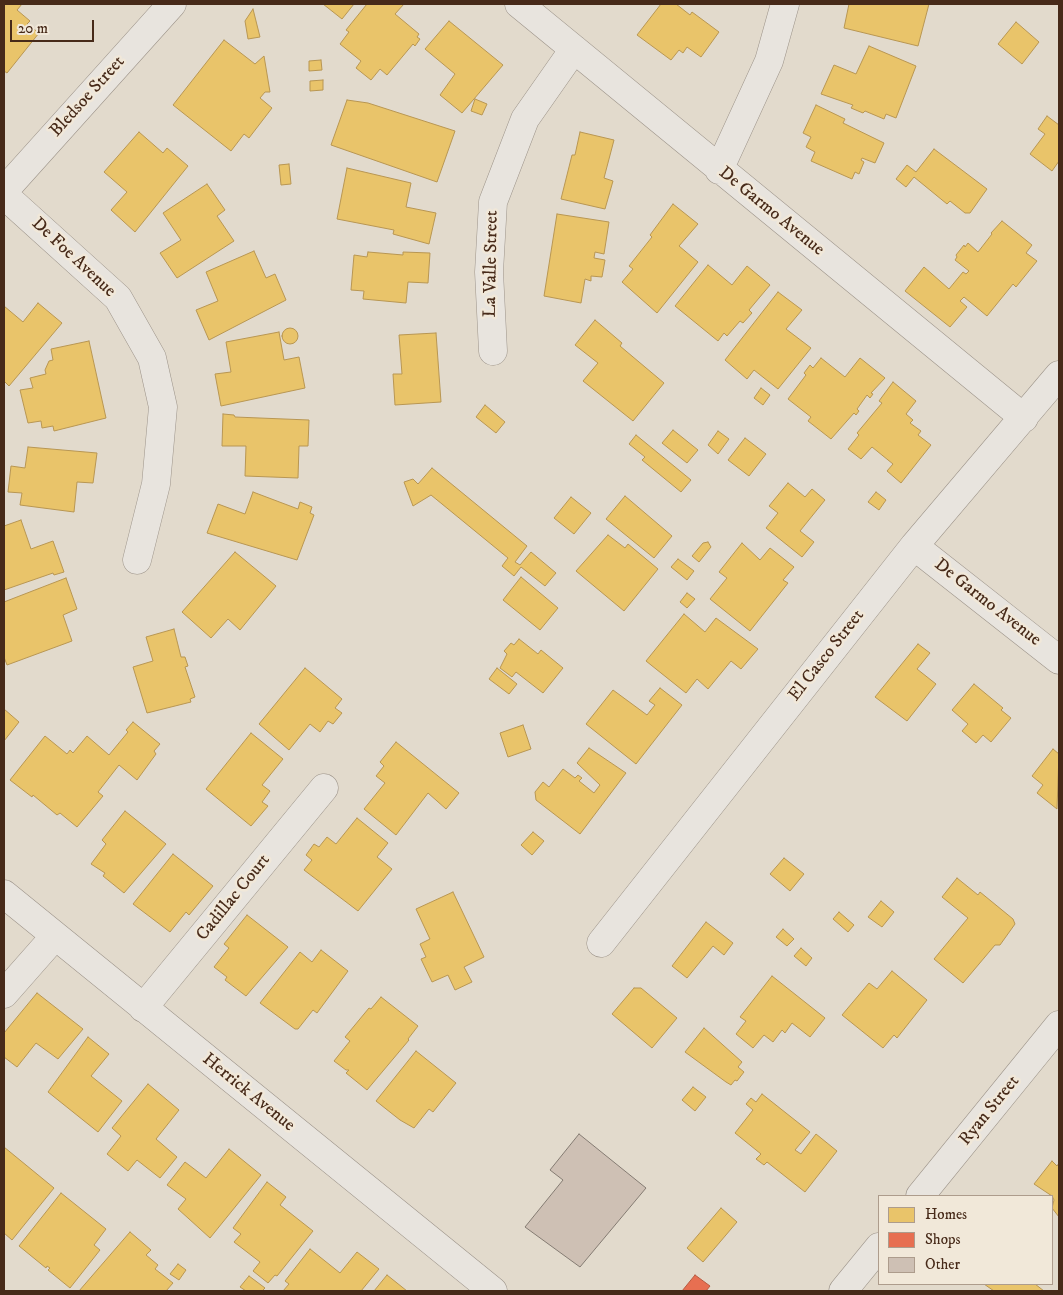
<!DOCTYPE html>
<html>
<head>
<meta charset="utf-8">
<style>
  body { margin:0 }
  #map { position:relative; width:1063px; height:1295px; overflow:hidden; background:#e2dacc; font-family:"IM FELL DW Pica",serif }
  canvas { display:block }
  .frame { position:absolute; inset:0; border:5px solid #472a19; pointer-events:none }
  .legend { position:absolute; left:878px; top:1195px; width:175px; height:90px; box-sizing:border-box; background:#f1e8d9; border:1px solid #ad9c8c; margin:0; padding:6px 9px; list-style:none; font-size:15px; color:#472a19 }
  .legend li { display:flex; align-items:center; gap:10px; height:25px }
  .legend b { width:25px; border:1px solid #ad9c8c }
  .scale { position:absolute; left:10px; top:20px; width:84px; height:22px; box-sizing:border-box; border:2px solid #472a19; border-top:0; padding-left:6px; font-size:15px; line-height:18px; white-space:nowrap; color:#472a19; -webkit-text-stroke:4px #f1e8d9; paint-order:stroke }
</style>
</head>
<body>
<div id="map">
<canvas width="1063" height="1295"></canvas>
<div class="frame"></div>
<ul class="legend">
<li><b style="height:14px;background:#e9c46a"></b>Homes</li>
<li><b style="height:14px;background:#e76f51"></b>Shops</li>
<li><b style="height:14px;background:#cec0b4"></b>Other</li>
</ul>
<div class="scale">20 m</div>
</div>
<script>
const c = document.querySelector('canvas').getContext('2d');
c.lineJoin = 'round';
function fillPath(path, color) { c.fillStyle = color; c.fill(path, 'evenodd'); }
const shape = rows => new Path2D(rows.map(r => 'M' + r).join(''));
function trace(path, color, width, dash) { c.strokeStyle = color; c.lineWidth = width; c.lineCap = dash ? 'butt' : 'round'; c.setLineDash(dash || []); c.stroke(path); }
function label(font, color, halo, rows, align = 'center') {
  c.font = font + ' "IM FELL DW Pica",serif'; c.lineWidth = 5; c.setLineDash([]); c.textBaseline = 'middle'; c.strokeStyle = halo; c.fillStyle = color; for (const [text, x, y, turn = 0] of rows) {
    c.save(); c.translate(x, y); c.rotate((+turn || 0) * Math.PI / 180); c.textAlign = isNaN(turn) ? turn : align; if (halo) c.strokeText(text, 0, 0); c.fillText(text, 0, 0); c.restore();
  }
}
const homes = shape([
  [4,4,22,4,17,10,30,21,27,24,39,33,7,73,4,71,4,4],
  [323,4,354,4,342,19,323,4],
  [367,4,404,4,395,14,419,34,417,37,420,39,415,46,413,44,387,75,380,69,371,80,356,68,361,61,340,44,349,32,346,30,367,4],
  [661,4,676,4,690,15,692,12,719,32,701,57,687,47,683,53,679,50,671,60,637,35,661,4],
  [849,4,929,4,918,46,844,28,849,4],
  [253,9,260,37,248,39,245,21,253,9],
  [449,21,503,65,462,113,440,95,455,74,425,49,449,21],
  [1016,22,1039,42,1022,64,998,44,1016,22],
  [224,40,255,64,264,56,270,92,265,92,260,98,272,108,249,138,244,134,231,151,173,105,224,40],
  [869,46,916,66,896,118,886,114,884,119,865,111,863,113,851,108,853,105,821,94,834,65,856,74,869,46],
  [321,60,322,70,309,71,309,61,321,60],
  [323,80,323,90,310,91,310,81,323,80],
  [475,99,487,104,482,115,471,111,475,99],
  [347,100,368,103,455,131,437,182,331,145,347,100],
  [816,105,845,119,843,123,884,143,875,163,862,158,861,160,864,162,859,174,855,172,852,179,811,161,815,152,806,147,811,137,803,133,816,105],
  [1047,116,1059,125,1059,161,1052,171,1030,154,1045,134,1038,129,1047,116],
  [139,132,163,153,167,148,188,166,135,232,111,210,127,192,104,172,139,132],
  [580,132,614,140,604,178,613,181,605,209,561,199,572,155,575,155,580,132],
  [934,149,987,189,970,213,965,213,950,201,947,204,914,177,906,187,896,179,907,165,916,172,934,149],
  [289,164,291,184,281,185,279,165,289,164],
  [347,168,411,183,406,207,436,213,429,244,393,234,394,230,337,219,347,168],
  [207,184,225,210,217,216,234,241,177,278,160,253,181,240,163,213,207,184],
  [673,204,698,224,679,246,698,262,657,313,622,282,633,269,629,266,652,237,650,235,673,204],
  [557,214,609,222,604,254,595,252,594,258,605,260,602,277,591,276,591,281,585,279,581,303,544,296,557,214],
  [1002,221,1032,245,1026,253,1037,261,1016,287,1013,284,987,316,964,297,960,301,967,307,950,327,905,291,924,267,949,289,963,272,966,274,969,271,955,260,957,257,956,255,964,245,965,247,968,243,978,252,992,234,991,233,1002,221],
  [254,251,266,278,275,274,286,300,209,340,196,310,218,301,206,272,254,251],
  [368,252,403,255,403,252,430,253,428,283,408,282,406,303,363,299,364,291,351,290,354,255,367,257,368,252],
  [708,265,732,285,747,266,770,285,749,310,752,313,743,323,740,321,727,336,724,333,718,341,675,306,708,265],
  [778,292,802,310,786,329,811,348,778,389,754,370,747,379,725,360,778,292],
  [38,303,62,323,9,386,4,381,4,306,23,322,38,303],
  [595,320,622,343,620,346,664,383,633,421,583,381,598,363,575,345,595,320],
  '282 336a8 8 0 1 1 16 0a8 8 0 1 1-16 0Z',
  [279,332,284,360,299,357,305,388,221,406,215,374,231,372,226,342,279,332],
  [436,333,441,402,395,405,393,374,402,374,399,335,436,333],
  [89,341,106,418,54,431,53,426,42,428,41,421,28,423,20,390,33,388,30,378,46,374,45,370,49,361,53,360,51,349,89,341],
  [821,358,845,377,860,358,885,378,871,393,873,394,870,398,867,395,857,409,859,411,856,415,854,413,831,439,808,421,811,417,788,399,806,375,804,373,810,365,813,368,821,358],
  [893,382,916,401,906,414,913,420,910,423,921,431,918,435,931,445,901,483,887,471,893,464,872,447,861,459,848,449,859,435,857,433,882,403,879,401,893,382],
  [761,388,770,395,763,405,754,398,761,388],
  [485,405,505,422,496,433,476,417,485,405],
  [223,414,234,415,235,417,309,420,308,446,299,446,298,478,245,476,246,446,222,446,223,414],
  [673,430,698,450,687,463,662,443,673,430],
  [718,431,729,439,718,454,708,445,718,431],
  [636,435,691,480,681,492,642,460,645,457,629,444,636,435],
  [745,438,766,454,749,476,728,460,745,438],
  [28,447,97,453,93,483,77,482,74,512,20,505,22,493,8,492,11,466,25,468,28,447],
  [432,468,527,546,515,562,520,565,531,552,556,573,545,586,521,567,514,576,502,566,508,558,431,495,413,506,404,482,413,479,418,484,432,468],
  [788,483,805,497,812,489,825,500,800,531,814,542,802,557,766,528,778,513,769,506,788,483],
  [253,492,298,509,300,502,312,507,310,513,314,515,297,560,207,533,218,504,245,514,253,492],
  [876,492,886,500,879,510,868,502,876,492],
  [625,496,672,536,654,558,606,519,625,496],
  [571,497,591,513,574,534,554,518,571,497],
  [21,520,31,549,53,541,64,572,54,575,53,573,4,590,4,526,21,520],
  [608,535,625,548,628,544,658,569,624,611,576,571,608,535],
  [708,542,711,547,699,562,692,556,703,543,708,542],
  [742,543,760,560,770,548,794,567,783,580,788,583,750,631,710,599,727,578,719,572,742,543],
  [235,552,276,586,240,630,228,619,211,638,182,612,235,552],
  [678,559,694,571,687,580,671,567,678,559],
  [521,577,558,608,540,630,503,600,521,577],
  [66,578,77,609,63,615,72,641,7,665,4,657,4,602,66,578],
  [687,593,695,599,687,608,680,602,687,593],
  [684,614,705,632,716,618,758,649,741,669,731,661,708,689,697,679,686,693,646,661,684,614],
  [174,629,181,657,185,657,188,666,185,667,195,697,190,699,191,702,147,713,133,667,153,661,146,637,174,629],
  [519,639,538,654,541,650,563,668,543,693,516,672,512,677,500,668,507,654,504,651,511,643,514,645,519,639],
  [918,644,930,653,917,669,936,684,907,721,875,697,918,644],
  [305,668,342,699,335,708,342,713,333,724,328,721,320,732,310,724,289,750,259,724,305,668],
  [497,668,517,684,509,694,489,679,497,668],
  [974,684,1003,708,1001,710,1011,718,991,742,983,735,976,743,962,731,968,724,952,710,974,684],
  [660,688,682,705,636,764,586,724,613,690,647,715,655,705,649,701,660,688],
  [4,709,19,722,4,741,4,709],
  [133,722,160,744,154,751,156,754,137,780,119,765,98,792,103,796,77,827,60,813,57,815,33,795,32,797,10,780,45,736,67,754,70,750,73,753,87,736,109,755,128,732,126,730,133,722],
  [523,725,531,749,508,757,500,733,523,725],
  [251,733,283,759,262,785,270,791,262,802,268,806,251,826,206,789,251,733],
  [396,742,459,793,446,809,428,793,396,835,364,809,385,783,376,776,384,766,380,762,396,742],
  [589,748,626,773,580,834,536,800,535,792,543,782,549,787,563,769,575,778,578,775,582,778,579,781,594,793,600,785,577,763,589,748],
  [1053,749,1059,754,1057,809,1037,793,1043,785,1032,776,1053,749],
  [125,811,166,844,124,893,103,876,105,873,91,864,106,844,102,840,125,811],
  [357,818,388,843,377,857,392,869,358,911,304,870,312,860,306,855,314,844,319,847,327,837,336,844,357,818],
  [533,832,544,841,532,855,521,845,533,832],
  [173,854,213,886,189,915,186,912,170,932,133,904,173,854],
  [784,858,804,874,790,891,770,874,784,858],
  [957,878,978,895,980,892,1013,919,1015,924,1000,945,995,945,963,983,934,959,968,918,942,897,957,878],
  [453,892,484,957,464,967,472,982,455,990,448,975,432,982,421,959,426,957,420,944,430,939,416,909,453,892],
  [881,901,894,912,882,927,868,917,881,901],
  [839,912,854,925,848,932,833,919,839,912],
  [247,915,288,947,246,996,225,980,227,977,214,967,229,948,224,944,247,915],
  [706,922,733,943,724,955,713,946,687,978,672,966,706,922],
  [783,929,794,939,787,946,776,937,783,929],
  [801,948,812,958,806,966,794,956,801,948],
  [321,950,348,971,317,1013,313,1010,298,1029,295,1029,260,1003,300,952,312,962,321,950],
  [892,971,927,1000,897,1038,894,1035,883,1048,842,1015,869,983,877,989,892,971],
  [772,976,825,1018,810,1037,792,1023,785,1033,782,1030,773,1042,764,1035,753,1048,736,1034,746,1021,740,1017,772,976],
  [634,988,641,988,677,1018,652,1048,612,1014,634,988],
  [37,993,83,1029,58,1059,36,1043,17,1067,4,1057,4,1033,37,993],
  [381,997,418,1026,408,1039,409,1040,367,1090,346,1073,349,1070,346,1070,334,1061,350,1041,345,1037,369,1008,371,1009,381,997],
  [704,1028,742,1062,738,1067,744,1072,737,1081,735,1080,731,1085,726,1082,685,1052,704,1028],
  [88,1037,109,1054,91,1076,122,1101,98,1132,48,1092,88,1037],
  [416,1051,456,1083,433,1112,429,1109,414,1128,400,1120,376,1101,416,1051],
  [148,1084,179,1110,156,1139,177,1157,160,1178,137,1160,128,1171,107,1154,121,1136,112,1128,148,1084],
  [693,1087,706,1097,695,1111,682,1100,693,1087],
  [762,1094,810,1132,795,1150,801,1154,816,1134,837,1151,805,1192,767,1162,764,1165,756,1159,761,1154,735,1133,753,1110,746,1104,751,1098,756,1102,762,1094],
  [4,1147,54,1188,12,1240,4,1233,4,1147],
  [229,1149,261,1175,210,1238,178,1209,186,1199,167,1185,185,1162,206,1178,229,1149],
  [1052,1161,1057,1166,1059,1163,1059,1217,1052,1208,1054,1200,1052,1196,1034,1184,1052,1161],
  [267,1182,286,1197,280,1205,313,1231,277,1276,275,1275,268,1283,253,1271,260,1262,234,1242,241,1234,233,1228,267,1182],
  [61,1193,106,1229,94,1245,100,1250,70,1288,48,1270,50,1268,47,1266,46,1268,19,1246,61,1193],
  [721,1208,737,1222,703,1262,687,1248,721,1208],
  [130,1232,151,1250,146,1255,158,1265,155,1269,173,1283,166,1291,79,1291,130,1232],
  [310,1249,340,1273,357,1252,379,1269,361,1291,283,1291,289,1284,285,1281,310,1249],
  [178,1264,186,1270,179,1280,170,1274,178,1264],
  [387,1275,407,1291,374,1291,387,1275],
  [249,1276,265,1288,262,1291,246,1291,240,1287,249,1276],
  [984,1284,1035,1284,1044,1291,994,1291,984,1284]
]);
fillPath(homes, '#e9c46a');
trace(homes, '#b89652', 1);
const shops = shape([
  [695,1275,710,1286,706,1291,682,1291,695,1275]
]);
fillPath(shops, '#e76f51');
trace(shops, '#b75a40', 1);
const building = shape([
  [579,1134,646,1188,580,1267,525,1227,563,1180,550,1170,579,1134]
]);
fillPath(building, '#cec0b4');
trace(building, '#847b72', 1);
const minor = shape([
  [519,4,1024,418],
  [719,170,769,61,785,4],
  [4,191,172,4],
  [4,195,118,298,152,358,163,407,156,484,137,560],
  [493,351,489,272,493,202,525,119,574,49],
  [914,546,1059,660],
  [4,894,493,1291],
  [601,943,914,546,1059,375],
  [4,994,55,936],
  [143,1008,324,788],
  [920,1196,1059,1025],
  [843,1291,879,1247]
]);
trace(minor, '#9c9389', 29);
trace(minor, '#e8e4de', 28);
label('18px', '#472a19', '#f1e8d9', [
  ["Bledsoe Street",88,97,-48],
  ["De Garmo Avenue",771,212,39],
  ["De Foe Avenue",73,258,43],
  ["La Valle Street",492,264,-89],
  ["De Garmo Avenue",987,603,38],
  ["El Casco Street",827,656,-52],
  ["Cadillac Court",234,898,-51],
  ["Herrick Avenue",248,1093,39],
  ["Ryan Street",990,1111,-51]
]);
</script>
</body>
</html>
